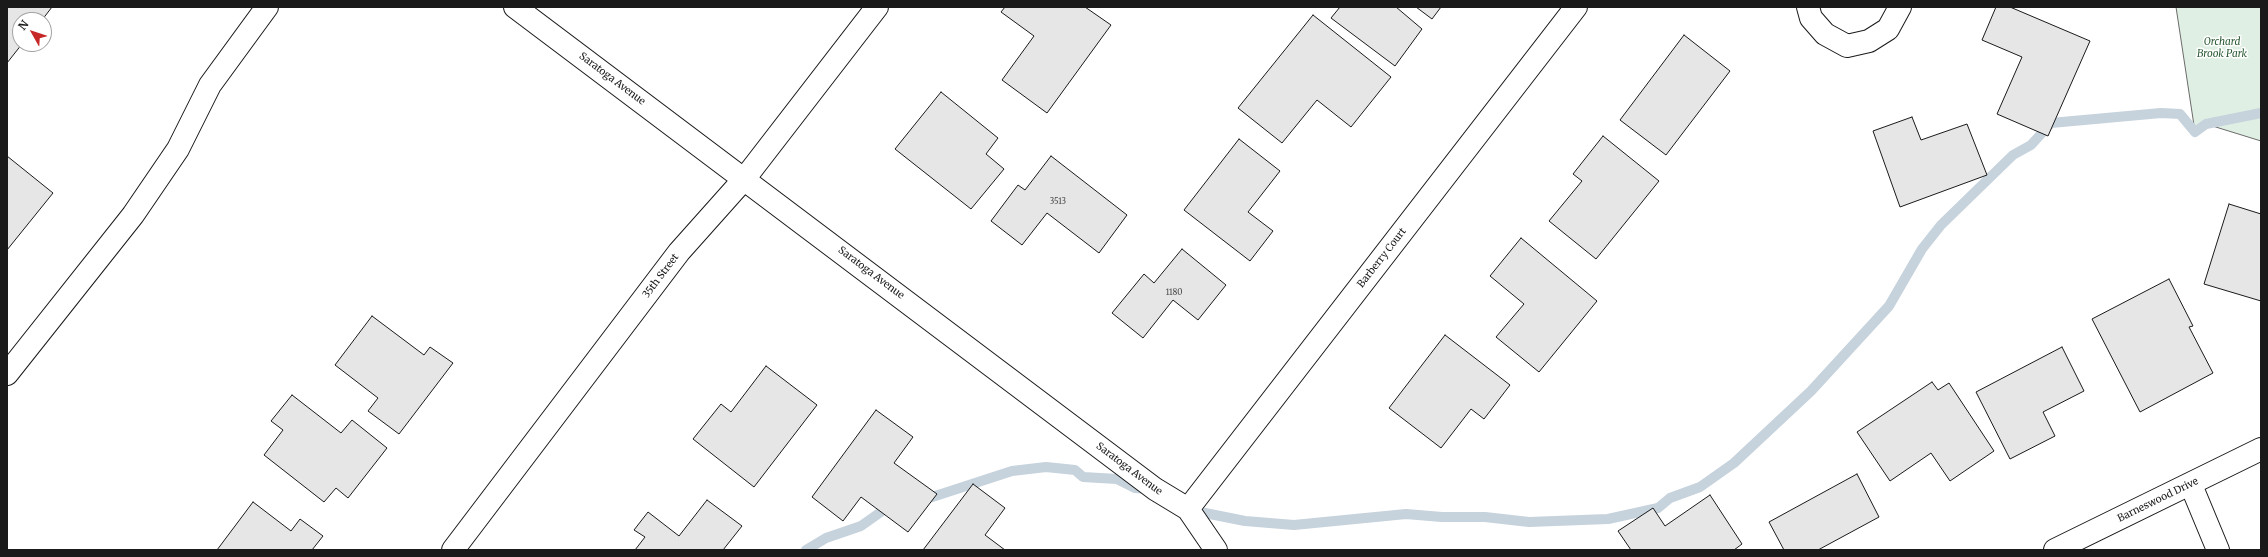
<!DOCTYPE html>
<html>
<head>
<meta charset="utf-8">
<style>
  body { margin:0 }
  #map { position:relative; width:2268px; height:557px; overflow:hidden; background:#fff; font-family:Merriweather,serif }
  canvas { display:block }
  .frame { position:absolute; inset:0; border:8px solid #1a1a1a; pointer-events:none }
  .north { position:absolute; left:12px; top:12px; width:40px; height:40px; box-sizing:border-box; background:#fff; border:1px solid #a3a3a3; border-radius:50%; rotate:309deg; font-size:11px; font-weight:700; line-height:16px; text-align:center; color:#1a1a1a }
  .north::after { content:''; display:block; margin:auto; width:14px; height:18px; background:#c62828; clip-path:polygon(50% 0,100% 100%,50% 72%,0 100%) }
</style>
</head>
<body>
<div id="map">
<canvas width="2268" height="557"></canvas>
<div class="frame"></div>
<div class="north">N</div>
</div>
<script>
const c = document.querySelector('canvas').getContext('2d');
c.lineJoin = 'round';
function fillPath(path, color) { c.fillStyle = color; c.fill(path, 'evenodd'); }
const shape = rows => new Path2D(rows.map(r => 'M' + r).join(''));
function trace(path, color, width, dash) { c.strokeStyle = color; c.lineWidth = width; c.lineCap = dash ? 'butt' : 'round'; c.setLineDash(dash || []); c.stroke(path); }
function label(font, color, halo, rows, align = 'center') {
  c.font = font + ' Merriweather,serif'; c.lineWidth = 3; c.setLineDash([]); c.textBaseline = 'middle'; c.strokeStyle = halo; c.fillStyle = color; for (const [text, x, y, turn = 0] of rows) {
    c.save(); c.translate(x, y); c.rotate((+turn || 0) * Math.PI / 180); c.textAlign = isNaN(turn) ? turn : align; if (halo) c.strokeText(text, 0, 0); c.fillText(text, 0, 0); c.restore();
  }
}
const green = shape([
  [2176,7,2261,7,2261,141,2206,124,2195,132,2176,7]
]);
fillPath(green, '#e0efe3');
trace(green, '#6a6a6a', 1);
trace(shape([
  [923,500,1012,471,1046,467,1075,470,1083,477,1117,479,1135,488,1148,489],
  [1190,510,1245,521,1294,525,1406,514,1442,517,1485,517,1529,522,1608,519,1658,508,1670,498,1700,487,1734,463,1811,391,1889,306,1922,249,1941,225,2013,155,2031,145,2051,123,2161,113,2180,114,2195,132,2206,124,2261,113],
  [806,550,826,538,861,526,885,509,894,508]
]), '#c6d2dc', 10);
const building = shape([
  [7,7,52,7,42,20,20,20,20,44,22,44,7,63,7,7],
  [1005,7,1085,7,1111,25,1047,113,1002,80,1034,36,1001,12,1005,7],
  [1340,7,1396,7,1422,29,1395,66,1331,18,1340,7],
  [1416,7,1441,7,1432,19,1416,7],
  [1996,7,2010,7,2090,41,2048,136,1997,114,2022,57,1982,40,1996,7],
  [1313,15,1391,77,1351,127,1317,100,1282,143,1238,108,1313,15],
  [1684,35,1730,71,1666,155,1620,120,1684,35],
  [941,92,998,138,986,154,1004,169,971,209,895,149,941,92],
  [1912,117,1921,140,1967,124,1987,175,1900,207,1873,131,1912,117],
  [1603,136,1659,181,1596,259,1549,221,1582,181,1573,174,1603,136],
  [1239,139,1280,171,1248,212,1273,231,1250,261,1184,210,1239,139],
  [7,156,53,193,7,250,7,156],
  [1051,156,1127,215,1099,253,1047,213,1022,245,991,221,1018,185,1025,190,1051,156],
  [2229,204,2261,214,2261,301,2204,284,2229,204],
  [1521,238,1597,301,1539,372,1496,337,1524,304,1490,276,1521,238],
  [1182,249,1226,285,1198,320,1173,300,1143,338,1112,313,1144,274,1154,283,1182,249],
  [2169,279,2193,326,2189,327,2213,373,2140,412,2092,319,2169,279],
  [372,316,424,355,430,347,453,363,399,434,368,411,378,398,335,365,372,316],
  [1445,335,1510,385,1484,419,1471,409,1441,448,1389,408,1445,335],
  [2062,347,2084,391,2043,412,2055,436,2010,459,1976,392,2062,347],
  [766,366,817,405,754,487,693,439,721,404,731,412,766,366],
  [1932,382,1938,390,1949,383,1994,451,1950,481,1931,453,1890,481,1857,432,1932,382],
  [292,395,341,433,352,420,387,448,348,498,336,488,324,502,264,455,283,430,271,421,292,395],
  [876,410,913,437,894,463,937,494,908,532,861,497,843,521,812,497,876,410],
  [1857,474,1879,517,1818,550,1784,550,1769,522,1857,474],
  [973,484,1005,508,985,535,1005,550,923,550,973,484],
  [1710,495,1742,544,1734,550,1631,550,1618,531,1653,508,1665,526,1710,495],
  [707,500,742,526,723,550,635,550,645,537,634,530,648,512,679,536,707,500],
  [253,502,291,531,300,519,323,536,312,550,217,550,253,502]
]);
fillPath(building, '#e6e6e6');
trace(building, '#1a1a1a', 1);
const minor = shape([
  [515,7,1155,489,1188,509,1216,550],
  [1808,7,1811,18,1825,34,1847,46,1869,41,1888,29,1900,7],
  [7,374,133,215,178,149,210,85,267,7],
  [2191,485,2218,550],
  [1188,509,1576,7],
  [453,550,679,252,745,178,877,7],
  [2055,550,2261,449]
]);
trace(minor, '#1a1a1a', 24);
trace(minor, '#fff', 22);
label('8px', '#4d4d4d', null, [
  ["3513",1058,202],
  ["1180",1174,293]
]);
label('italic 10px', '#2b5a34', '#fff', [
  ["Orchard",2222,42],
  ["Brook Park",2222,54]
]);
label('10px', '#1a1a1a', '#fff', [
  ["Saratoga Avenue",612,79,37],
  ["Barberry Court",1382,258,-52],
  ["Saratoga Avenue",871,273,37],
  ["35th Street",661,276,-53],
  ["Saratoga Avenue",1129,469,37],
  ["Barneswood Drive",2158,500,-26]
]);
</script>
</body>
</html>
